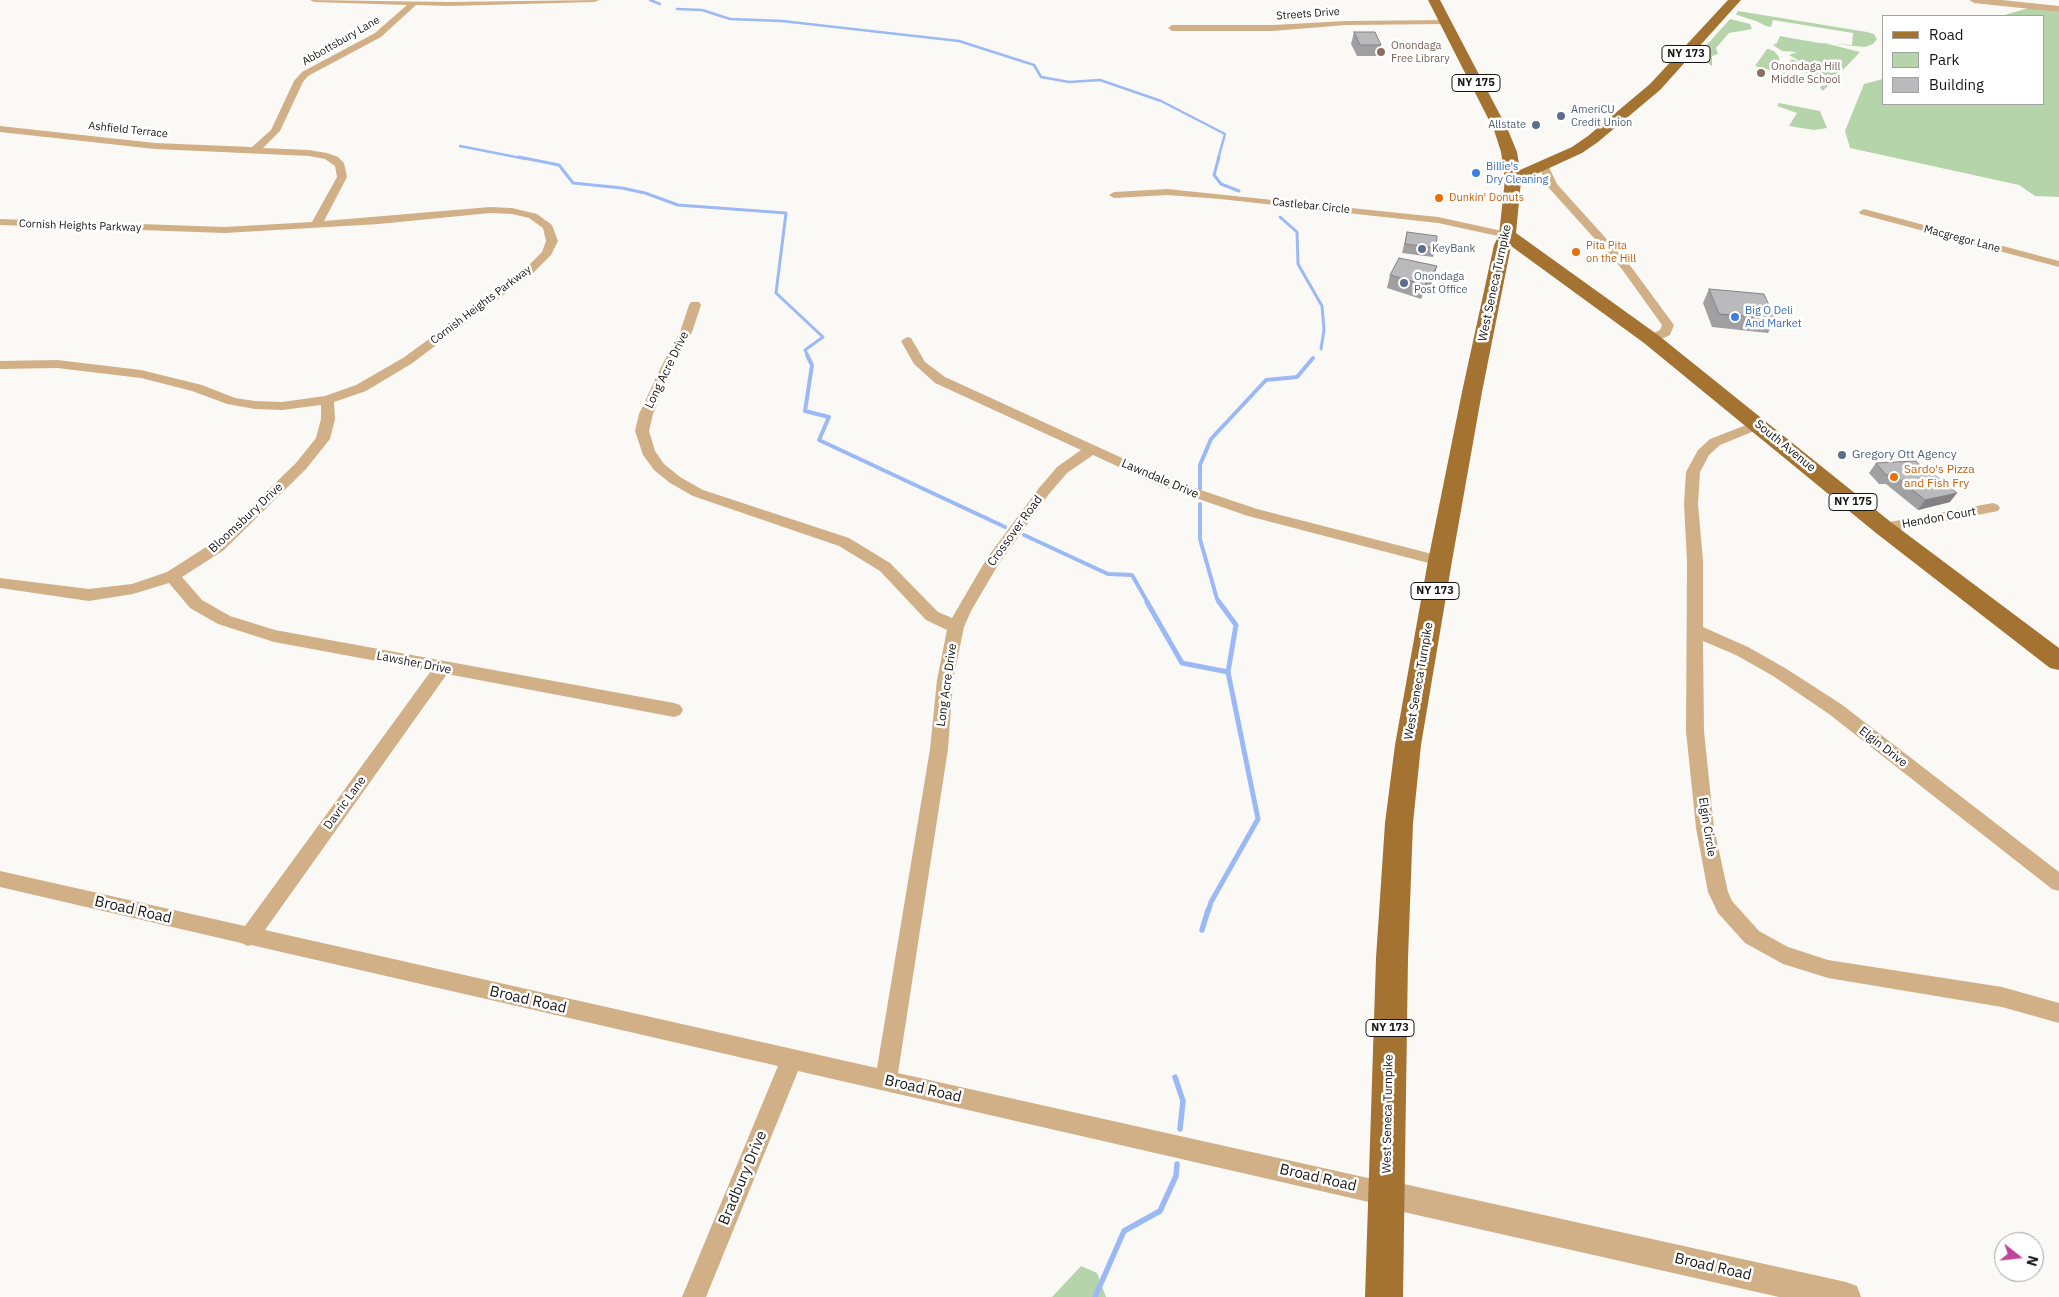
<!DOCTYPE html>
<html>
<head>
<meta charset="utf-8">
<style>
  body { margin:0 }
  #map { position:relative; width:2059px; height:1297px; overflow:hidden; background:#fbf9f6; font-family:"IBM Plex Sans",sans-serif }
  canvas { display:block }
  .legend { position:absolute; left:1882px; top:15px; width:162px; height:90px; box-sizing:border-box; background:#fff; border:1px solid #a2a2a1; margin:0; padding:6px 9px; list-style:none; font-size:15px; color:#171615 }
  .legend li { display:flex; align-items:center; gap:10px; height:25px }
  .legend b { width:25px; border:1px solid #a2a2a1 }
  .north { position:absolute; left:1994px; top:1232px; width:50px; height:50px; box-sizing:border-box; background:#fff; border:1px solid #a2a2a1; border-radius:50%; rotate:106deg; font-size:14px; font-weight:700; line-height:20px; text-align:center; color:#171615 }
  .north::after { content:''; display:block; margin:auto; width:18px; height:22px; background:#be4598; clip-path:polygon(50% 0,100% 100%,50% 72%,0 100%) }
</style>
</head>
<body>
<div id="map">
<canvas width="2059" height="1297"></canvas>
<ul class="legend">
<li><b style="height:6px;background:#a57331"></b>Road</li>
<li><b style="height:14px;background:#b5d4a9"></b>Park</li>
<li><b style="height:14px;background:#bababd"></b>Building</li>
</ul>
<div class="north">N</div>
</div>
<script>
const c = document.querySelector('canvas').getContext('2d');
c.lineJoin = 'round';
function fillPath(path, color) { c.fillStyle = color; c.fill(path, 'evenodd'); }
const shape = rows => new Path2D(rows.map(r => 'M' + r).join(''));
function trace(path, color, width, dash) { c.strokeStyle = color; c.lineWidth = width; c.lineCap = dash ? 'butt' : 'round'; c.setLineDash(dash || []); c.stroke(path); }
function label(font, color, halo, rows, align = 'center') {
  c.font = font + ' "IBM Plex Sans",sans-serif'; c.lineWidth = 5; c.setLineDash([]); c.textBaseline = 'middle'; c.strokeStyle = halo; c.fillStyle = color; for (const [text, x, y, turn = 0] of rows) {
    c.save(); c.translate(x, y); c.rotate((+turn || 0) * Math.PI / 180); c.textAlign = isNaN(turn) ? turn : align; if (halo) c.strokeText(text, 0, 0); c.fillText(text, 0, 0); c.restore();
  }
}
fillPath(shape([
  [2029,8,2059,12,2059,197,2035,196,2019,185,1850,148,1845,131,1864,84,1883,79,1883,104,2043,104,2043,16,2001,16],
  [1738,11,1867,32,1874,34,1877,39,1873,44,1865,47,1824,43,1860,52,1823,91,1820,88,1827,78,1825,75,1789,55,1797,52,1782,51,1773,45,1777,43,1780,36,1819,43,1852,45,1853,33,1773,20,1771,27,1766,26,1756,21,1737,15,1736,14],
  [1730,19,1750,24,1752,29,1729,33,1716,48,1718,54,1712,56,1712,66,1697,56],
  [1767,49,1769,49,1774,51,1779,57,1779,62,1773,71,1755,66],
  [1792,59,1811,68,1820,73,1822,77,1791,69,1787,70,1779,81,1776,80],
  [1779,103,1820,111,1827,128,1814,130,1789,126,1797,113,1777,106],
  [1081,1266,1097,1273,1106,1297,1052,1297]
]), '#b5d4a9');
trace(shape([
  [650,0,660,4],
  [677,9,702,10,730,19,782,21,959,41,1034,65,1041,77,1069,82,1100,80,1161,101,1225,134,1218,159],
  [460,146,526,159]
]), '#9bb9f5', 2.5);
trace(shape([
  [519,157,559,165,573,183,622,188,645,193,678,205,786,213,776,293,823,337,805,350,808,356],
  [1219,157,1214,175,1221,184,1239,191],
  [1280,217,1297,232,1298,264,1322,306,1324,330,1321,349]
]), '#9bb9f5', 3);
trace(shape([
  [807,355,812,365,805,411,829,417,819,440,1005,527],
  [1200,489,1200,465,1211,439,1266,380,1297,377,1313,358],
  [1200,504,1200,539,1217,599,1220,603],
  [1024,535,1108,574,1132,575,1148,603]
]), '#9bb9f5', 4);
trace(shape([
  [1147,602,1182,663,1228,672],
  [1208,912,1211,902,1258,819,1228,672,1236,625,1219,602]
]), '#9bb9f5', 5);
trace(shape([
  [1202,930,1208,910],
  [1175,1077,1183,1101,1180,1129],
  [1095,1297,1124,1231,1160,1211,1176,1176,1177,1164]
]), '#9bb9f5', 5.5);
fillPath(shape([
  [310,0,449,2,599,0,595,2,449,6,416,5,381,37,308,76,303,82,280,131,263,148,309,150,327,153,338,157,344,163,347,177,324,221,490,207,512,208,537,214,552,225,558,241,551,255,533,273,411,364,366,391,334,402,335,419,330,439,306,469,224,550,182,577,202,600,230,616,275,630,674,703,680,705,683,710,680,715,674,717,447,674,265,930,877,1068,930,749,937,680,947,630,926,620,880,571,839,546,693,496,670,483,654,470,643,455,635,431,639,414,661,367,680,332,689,305,691,302,699,302,701,305,692,332,673,367,653,414,649,431,655,451,664,464,680,477,703,490,849,538,890,563,938,612,952,618,987,558,1039,488,1057,467,1081,450,935,383,914,364,901,341,907,337,911,338,925,362,945,377,1168,479,1257,509,1440,556,1445,557,1448,561,1445,565,1440,566,1248,516,1158,485,1093,455,1067,473,1049,494,998,565,971,611,964,627,953,680,948,749,898,1073,1386,1182,1394,1186,1398,1194,1394,1202,1386,1206,798,1071,706,1297,682,1297,778,1066,251,945,248,946,241,943,0,887,0,871,245,926,431,671,274,642,218,624,190,608,169,583,133,594,89,601,0,588,0,578,89,589,132,584,167,572,214,542,296,463,316,438,321,419,321,405,282,410,255,409,227,404,192,391,141,378,57,368,0,369,0,361,57,360,141,370,202,385,235,398,255,401,282,402,325,396,356,385,403,358,525,269,542,252,546,241,543,228,529,218,512,214,490,213,379,224,225,233,0,225,0,219,225,227,312,222,337,177,335,166,325,159,309,156,155,149,0,132,0,126,155,143,252,147,271,130,294,81,302,72,375,33,407,5,314,2,310,0],
  [1445,20,1448,20,1448,24,1346,25,1273,31,1172,31,1168,28,1172,25,1273,25,1346,21,1445,20],
  [1543,162,1548,165,1557,184,1629,264,1674,325,1670,335,1655,342,1647,342,1645,339,1647,336,1660,330,1662,325,1621,268,1548,187,1538,165,1543,162],
  [1167,189,1438,217,1507,232,1513,235,1507,238,1438,223,1220,199,1167,195,1114,198,1109,195,1114,192,1167,189],
  [1864,209,2059,261,2059,267,1860,214,1859,212,1864,209],
  [1759,420,1766,424,1764,427,1720,445,1709,455,1700,472,1698,504,1703,561,1703,627,1748,647,1785,668,1841,704,2059,872,2059,891,2052,889,1829,714,1773,676,1736,655,1703,641,1704,731,1714,828,1728,892,1732,901,1759,931,1788,947,1828,960,2002,987,2059,1003,2059,1023,2002,1007,1828,978,1783,964,1745,943,1718,913,1708,892,1696,828,1686,731,1687,561,1684,504,1686,472,1698,450,1710,439,1759,420],
  [1993,503,1998,505,2000,508,1998,511,1884,533,1879,532,1877,528,1879,524,1884,523,1993,503]
]), '#d2b087');
fillPath(shape([
  [1969,0,2002,0,2059,6,2059,12,1974,3,1969,0],
  [1386,1180,1846,1282,1857,1286,1861,1297,1779,1297,1386,1208,1376,1204,1372,1194,1376,1184,1386,1180]
]), '#d2b087');
fillPath(shape([
  [1428,0,1440,0,1508,130,1517,152,1520,170,1572,147,1588,136,1650,84,1728,0,1741,0,1660,90,1598,142,1582,153,1521,181,1516,233,1658,335,1892,523,2059,648,2059,670,2050,668,1876,533,1644,343,1511,246,1482,392,1452,561,1421,745,1413,823,1408,958,1403,1297,1365,1297,1376,958,1385,823,1395,745,1428,561,1462,392,1494,245,1499,235,1505,179,1501,152,1494,130,1428,0]
]), '#a57331');
fillPath(shape([
  [1354,32,1381,45,1378,56,1357,56,1351,44],
  [1407,232,1436,248,1433,257,1402,253],
  [1437,266,1433,280,1428,291,1425,290,1421,299,1387,288,1390,275],
  [1709,289,1775,319,1768,333,1712,327,1703,303],
  [1876,463,1950,502,1918,510,1886,484,1879,484,1869,473]
]), '#a0a0a3');
fillPath(shape([
  [1437,266,1433,280,1428,291,1432,277],
  [1429,277,1425,290,1421,299,1425,285],
  [1957,493,1950,502,1918,510,1925,500]
]), '#828284');
const building = shape([
  [1354,32,1375,32,1381,45,1360,45,1354,32],
  [1407,232,1437,236,1436,248,1405,244,1407,232],
  [1399,258,1437,266,1432,277,1429,277,1425,285,1390,275,1399,258],
  [1709,289,1764,294,1775,319,1719,314,1709,289],
  [1916,461,1931,477,1936,476,1957,493,1925,500,1893,474,1886,475,1876,463,1916,461]
]);
fillPath(building, '#bababd');
trace(building, '#828284', 1);
for (const [x, y, r, color] of [
  [1381,52,5,"#8d6e63"],
  [1761,73,5,"#8d6e63"],
  [1561,116,5,"#5c6f8a"],
  [1536,125,5,"#5c6f8a"],
  [1476,173,5,"#3f7fe0"],
  [1439,198,5,"#e8710a"],
  [1422,249,5,"#5c6f8a"],
  [1576,252,5,"#e8710a"],
  [1404,283,5,"#5c6f8a"],
  [1735,317,5,"#3f7fe0"],
  [1842,455,5,"#5c6f8a"],
  [1894,477,5,"#e8710a"]
]) { const dot = new Path2D(); dot.arc(x, y, r, 0, 2 * Math.PI); c.fillStyle = color; c.fill(dot); trace(dot, '#fff', 2); }
label('11px', '#171615', '#fff', [
  ["Streets Drive",1308,14,-4],
  ["Abbottsbury Lane",341,41,-30],
  ["Ashfield Terrace",128,130,6],
  ["Castlebar Circle",1311,206,6],
  ["Cornish Heights Parkway",80,226,2],
  ["Macgregor Lane",1962,239,15],
  ["Cornish Heights Parkway",481,305,-37]
]);
label('11px', '#785e54', '#fff', [
  ["Onondaga",1391,46],
  ["Free Library",1391,59],
  ["Onondaga Hill",1771,67],
  ["Middle School",1771,80]
], 'left');
for (const [x, y, w] of [
  [1686,54,48],
  [1476,83,48],
  [1853,502,48],
  [1435,591,48],
  [1390,1028,48]
]) { const box = new Path2D(); box.roundRect(x - w / 2, y - 8.5, w, 17, 4); c.fillStyle = '#fff'; c.fill(box); trace(box, '#171615', 1); }
label('bold 11px', '#171615', null, [
  ["NY 173",1686,54],
  ["NY 175",1476,83],
  ["NY 175",1853,502],
  ["NY 173",1435,591],
  ["NY 173",1390,1028]
]);
label('11px', '#4e5e75', '#fff', [
  ["AmeriCU",1571,110],
  ["Credit Union",1571,123],
  ["Allstate",1526,125,"right"],
  ["KeyBank",1432,249],
  ["Onondaga",1414,277],
  ["Post Office",1414,290]
], 'left');
label('11px', '#366cbe', '#fff', [
  ["Billie's",1486,167],
  ["Dry Cleaning",1486,180],
  ["Big O Deli",1745,311],
  ["And Market",1745,324]
], 'left');
label('11px', '#c56008', '#fff', [
  ["Dunkin' Donuts",1449,198],
  ["Pita Pita",1586,246],
  ["on the Hill",1586,259]
], 'left');
label('12px', '#171615', '#fff', [
  ["West Seneca Turnpike",1495,283,-78],
  ["Long Acre Drive",667,370,-64],
  ["South Avenue",1785,446,39],
  ["Lawndale Drive",1160,479,23],
  ["Bloomsbury Drive",246,518,-43],
  ["Hendon Court",1939,518,-10],
  ["Crossover Road",1015,531,-54],
  ["Lawsher Drive",414,663,11],
  ["West Seneca Turnpike",1419,681,-80],
  ["Long Acre Drive",947,685,-82],
  ["Elgin Drive",1883,747,38],
  ["Davric Lane",345,803,-54],
  ["Elgin Circle",1707,827,81],
  ["West Seneca Turnpike",1388,1114,-89]
]);
label('12px', '#4e5e75', '#fff', [
  ["Gregory Ott Agency",1852,455]
], 'left');
label('12px', '#c56008', '#fff', [
  ["Sardo's Pizza",1904,470],
  ["and Fish Fry",1904,484]
], 'left');
label('15px', '#171615', '#fff', [
  ["Broad Road",133,910,13],
  ["Broad Road",528,1000,13],
  ["Broad Road",923,1089,13],
  ["Bradbury Drive",743,1178,-67],
  ["Broad Road",1318,1178,13],
  ["Broad Road",1713,1267,13]
]);
</script>
</body>
</html>
